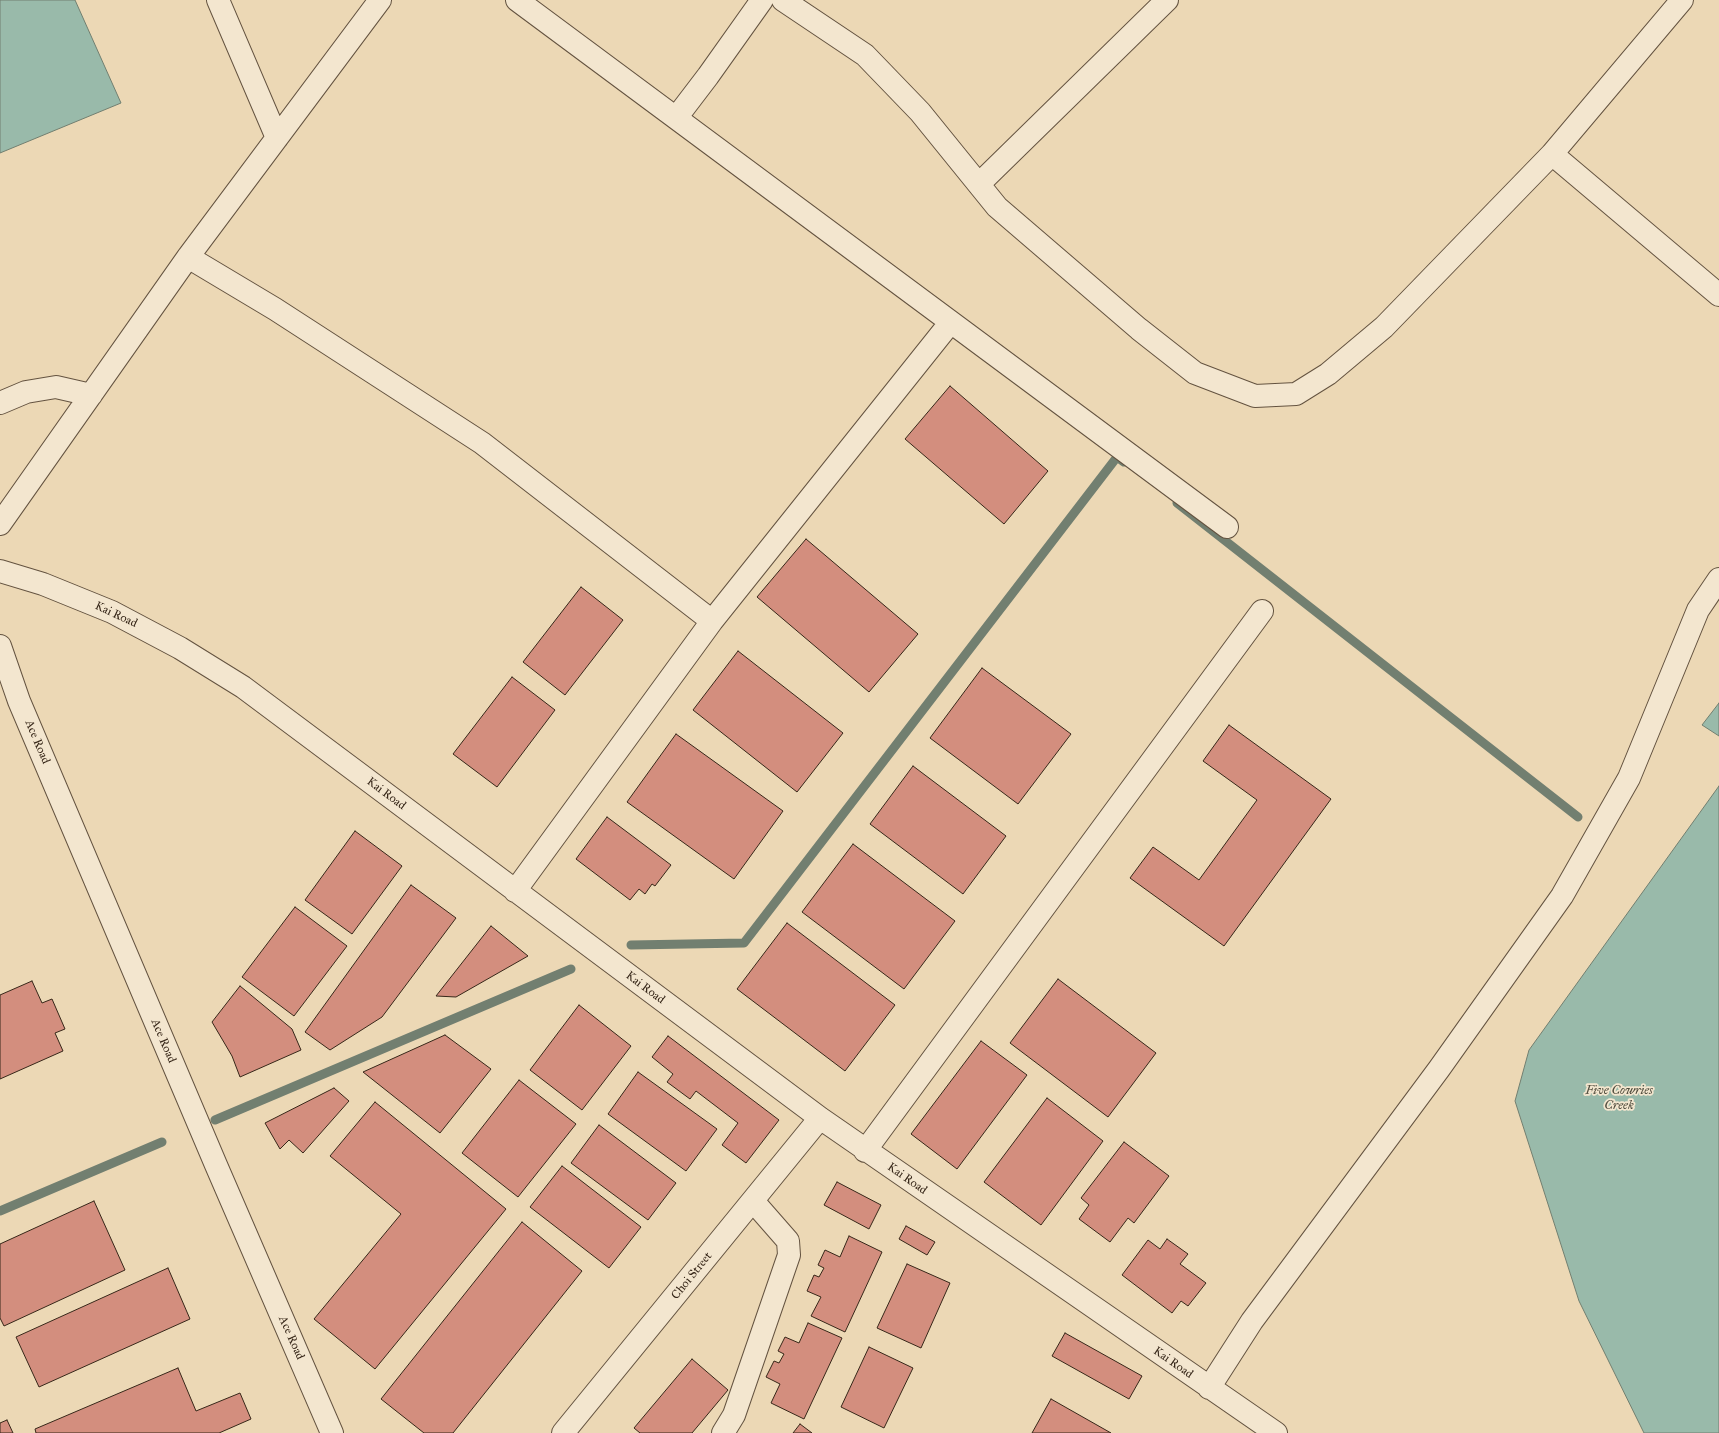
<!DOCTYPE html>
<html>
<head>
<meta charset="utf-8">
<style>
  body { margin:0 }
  canvas { display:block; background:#ecd8b5 }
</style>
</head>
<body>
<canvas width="1719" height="1433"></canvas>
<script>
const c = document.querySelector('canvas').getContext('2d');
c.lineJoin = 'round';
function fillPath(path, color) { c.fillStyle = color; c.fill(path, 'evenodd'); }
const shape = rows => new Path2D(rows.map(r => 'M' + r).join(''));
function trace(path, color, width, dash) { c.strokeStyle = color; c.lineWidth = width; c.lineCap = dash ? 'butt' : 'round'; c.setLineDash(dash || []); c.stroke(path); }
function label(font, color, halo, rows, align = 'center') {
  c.font = font + ' "IM FELL Great Primer",serif'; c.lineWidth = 3.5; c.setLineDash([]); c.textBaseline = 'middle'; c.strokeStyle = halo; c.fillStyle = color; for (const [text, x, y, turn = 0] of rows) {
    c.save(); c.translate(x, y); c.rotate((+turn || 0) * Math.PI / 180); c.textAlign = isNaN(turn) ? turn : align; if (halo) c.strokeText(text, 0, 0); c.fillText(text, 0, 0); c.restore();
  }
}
const water = shape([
  [0,0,75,0,121,103,0,153,0,0],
  [1719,703,1719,736,1702,725,1719,703],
  [1719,786,1719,1433,1644,1433,1579,1301,1515,1101,1529,1050,1719,786]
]);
fillPath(water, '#99baaa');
trace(water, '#727f70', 1);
trace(shape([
  [1177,503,1578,817],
  [631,945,744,943,1117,457,1124,462],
  [215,1120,571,969],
  [0,1211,162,1142]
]), '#727f70', 9);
const building = shape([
  [950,386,1048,471,1004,524,905,439,950,386],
  [806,539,918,634,869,692,757,597,806,539],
  [581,587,623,620,565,695,523,662,581,587],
  [738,651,843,733,797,792,693,710,738,651],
  [982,668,1071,734,1018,804,930,738,982,668],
  [512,677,555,710,497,787,453,754,512,677],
  [1229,725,1331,799,1224,946,1130,878,1153,847,1199,880,1257,800,1203,761,1229,725],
  [676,734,783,811,734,879,627,802,676,734],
  [913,766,1006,836,963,894,870,824,913,766],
  [607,817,671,865,655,886,652,884,645,894,639,889,630,900,576,859,607,817],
  [355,831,402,866,352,934,305,900,355,831],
  [853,844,955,921,904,989,802,912,853,844],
  [411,885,456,918,382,1017,330,1050,305,1032,411,885],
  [295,907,347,946,294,1016,242,977,295,907],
  [787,923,895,1005,845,1071,737,989,787,923],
  [491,926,528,956,456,997,436,996,491,926],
  [1058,979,1156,1053,1108,1117,1010,1043,1058,979],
  [32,981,42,1003,52,999,65,1029,55,1033,63,1051,0,1079,0,995,32,981],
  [240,986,292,1029,301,1050,240,1077,232,1056,212,1022,240,986],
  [579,1005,631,1046,582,1110,530,1070,579,1005],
  [445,1035,491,1069,440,1133,363,1072,445,1035],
  [668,1036,779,1120,746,1163,722,1145,738,1123,696,1091,690,1099,667,1082,673,1074,652,1057,668,1036],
  [981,1041,1027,1075,957,1169,911,1134,981,1041],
  [638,1072,717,1129,686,1171,608,1114,638,1072],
  [519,1080,576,1124,518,1197,462,1153,519,1080],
  [334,1088,349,1101,303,1153,289,1140,280,1149,265,1123,334,1088],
  [1047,1098,1103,1141,1041,1225,984,1182,1047,1098],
  [375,1102,506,1209,375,1369,314,1319,401,1214,330,1156,375,1102],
  [599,1125,676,1183,648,1220,571,1163,599,1125],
  [1124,1142,1169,1176,1134,1223,1128,1218,1110,1242,1079,1219,1089,1205,1081,1198,1124,1142],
  [562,1166,641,1227,609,1268,530,1207,562,1166],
  [837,1182,881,1205,869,1229,824,1205,837,1182],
  [94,1201,125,1270,4,1326,0,1318,0,1244,94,1201],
  [522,1222,582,1271,453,1433,424,1433,381,1399,522,1222],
  [906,1226,935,1242,927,1255,899,1239,906,1226],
  [849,1236,882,1252,845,1332,811,1316,821,1297,807,1291,814,1275,819,1277,824,1268,818,1265,825,1250,840,1257,849,1236],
  [1167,1239,1188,1254,1180,1264,1206,1283,1188,1306,1181,1301,1172,1313,1122,1275,1148,1240,1160,1249,1167,1239],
  [907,1264,950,1283,921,1348,877,1328,907,1264],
  [168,1268,190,1319,39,1387,16,1337,168,1268],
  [808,1323,842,1338,804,1419,771,1403,780,1384,766,1377,774,1361,779,1363,784,1354,778,1351,785,1337,799,1343,808,1323],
  [1065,1333,1142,1376,1129,1399,1052,1356,1065,1333],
  [869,1347,913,1368,884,1428,841,1407,869,1347],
  [692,1359,728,1390,692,1433,640,1433,634,1428,692,1359],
  [178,1368,196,1411,240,1393,251,1419,219,1433,36,1433,35,1429,178,1368],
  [1051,1399,1111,1433,1032,1433,1051,1399],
  [7,1420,13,1433,0,1433,0,1423,7,1420],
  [800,1424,812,1433,793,1433,800,1424]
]);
fillPath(building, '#d38e7e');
trace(building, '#372719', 1);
const minor = shape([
  [218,0,277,138],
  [517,0,1227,527],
  [783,0,865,55,920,112,997,207,1139,329,1195,373,1255,396,1296,394,1328,374,1384,327,1552,154,1682,0],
  [676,118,708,76,762,0],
  [1552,154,1719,295],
  [979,184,1167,0],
  [188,257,275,309,482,443,712,621],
  [0,403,26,392,56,387,91,395],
  [0,524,188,257,380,0],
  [0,571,43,584,112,612,180,648,243,687,820,1118,1276,1433],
  [0,646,19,701,216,1165,332,1433],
  [515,891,712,621,950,323],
  [865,1151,1262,611],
  [1209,1388,1252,1321,1439,1069,1562,896,1629,778,1698,610,1719,579],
  [563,1433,820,1118],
  [723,1433,734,1415,789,1255,788,1241,753,1201]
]);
trace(minor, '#645340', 24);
trace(minor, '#f3e6cf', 22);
label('12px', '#372719', '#f3e6cf', [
  ["Kai Road",116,615,25],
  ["Ace Road",37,742,67],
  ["Kai Road",386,794,37],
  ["Kai Road",645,988,37],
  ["Ace Road",163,1041,67],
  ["Kai Road",907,1179,35],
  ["Choi Street",692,1276,-51],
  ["Ace Road",291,1338,66],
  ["Kai Road",1173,1363,35]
]);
label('italic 13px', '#504c3d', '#f3e6cf', [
  ["Five Cowries",1619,1091],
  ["Creek",1619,1106]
]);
</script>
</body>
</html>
